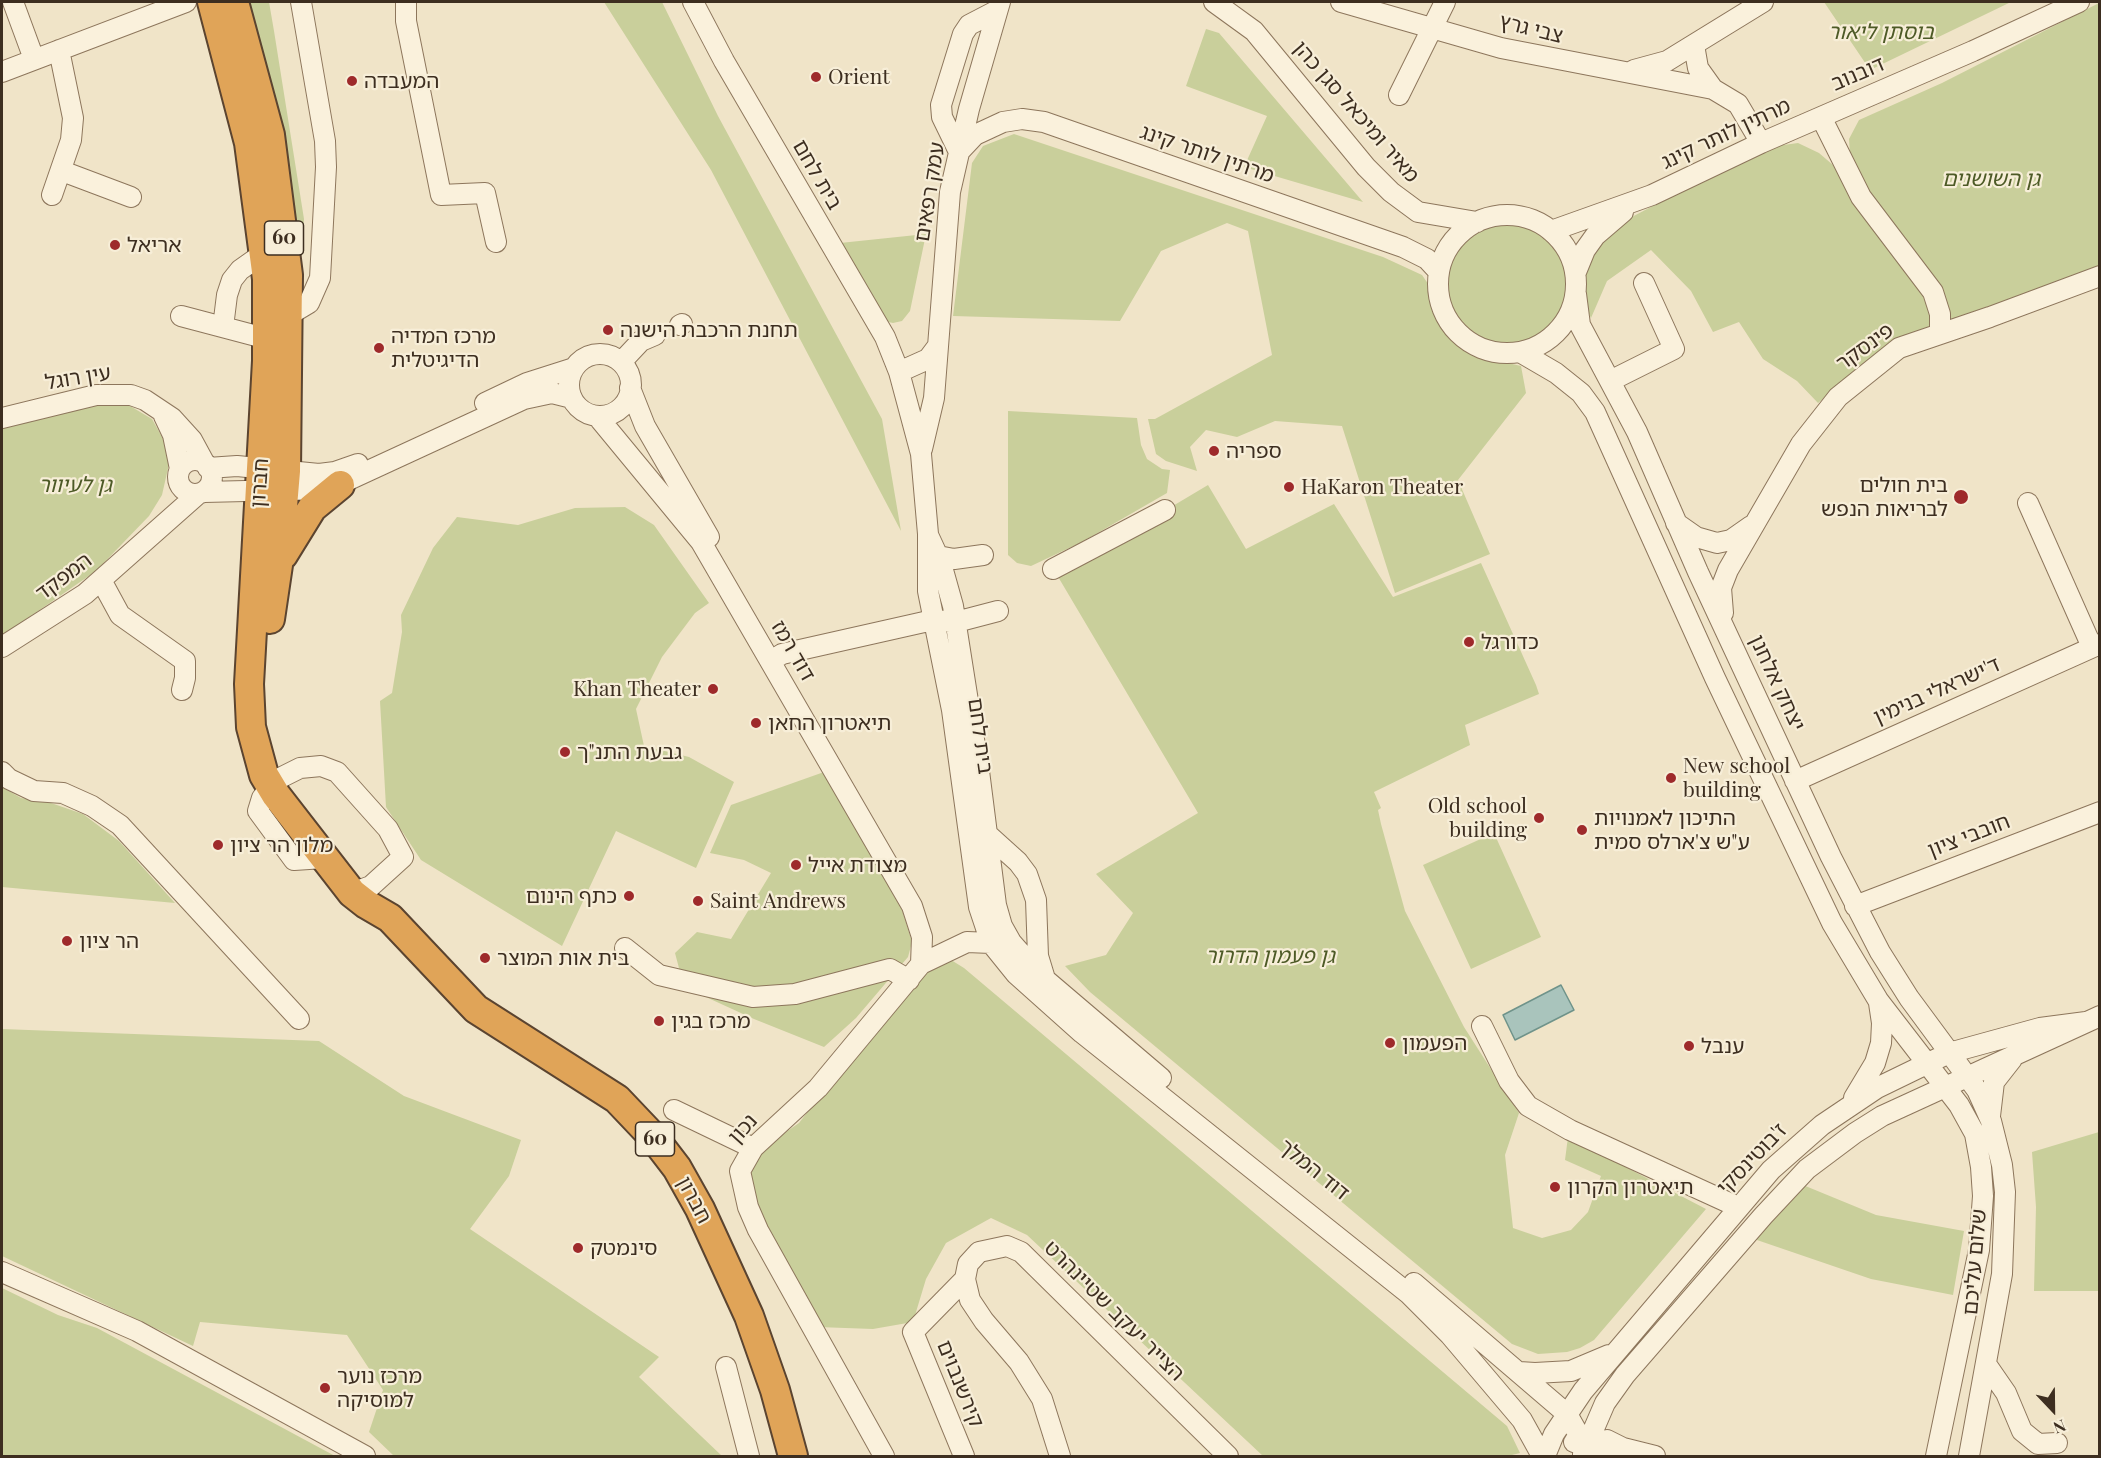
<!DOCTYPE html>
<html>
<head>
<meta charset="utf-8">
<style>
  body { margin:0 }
  #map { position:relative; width:2101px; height:1458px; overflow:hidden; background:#f0e4c8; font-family:"Playfair Display",serif }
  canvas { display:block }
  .frame { position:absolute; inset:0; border:3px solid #3d2e20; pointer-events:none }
  .north { position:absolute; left:2023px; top:1380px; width:60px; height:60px; -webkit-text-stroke:4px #f7eed8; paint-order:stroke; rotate:158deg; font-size:16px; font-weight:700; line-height:24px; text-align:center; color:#3d2e20 }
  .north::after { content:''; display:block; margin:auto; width:21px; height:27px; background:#3d2e20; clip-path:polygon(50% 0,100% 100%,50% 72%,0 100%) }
</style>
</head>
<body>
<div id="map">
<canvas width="2101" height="1458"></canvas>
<div class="frame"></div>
<div class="north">N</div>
</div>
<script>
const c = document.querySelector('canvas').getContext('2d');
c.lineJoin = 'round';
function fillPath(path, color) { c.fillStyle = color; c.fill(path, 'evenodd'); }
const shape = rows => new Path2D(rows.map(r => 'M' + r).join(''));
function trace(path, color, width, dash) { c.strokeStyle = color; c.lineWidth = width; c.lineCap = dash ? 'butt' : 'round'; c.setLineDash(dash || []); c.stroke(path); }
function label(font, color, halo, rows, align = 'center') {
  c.font = font + ' "Playfair Display","Noto Sans Hebrew",serif'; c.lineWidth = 4.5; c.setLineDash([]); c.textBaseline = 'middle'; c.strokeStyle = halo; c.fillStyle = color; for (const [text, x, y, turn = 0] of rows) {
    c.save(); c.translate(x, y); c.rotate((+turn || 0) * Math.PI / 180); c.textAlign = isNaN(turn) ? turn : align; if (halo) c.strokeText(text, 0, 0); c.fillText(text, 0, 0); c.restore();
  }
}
fillPath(shape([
  [249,2,269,2,274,31,304,219,298,296,282,132],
  [604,2,662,2,718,116,882,419,901,531,711,170],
  [1824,2,2011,2,1870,70],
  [2099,3,2099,269,1950,325,1906,245,1865,185,1850,155,1849,139,1859,120,1942,83],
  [1206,29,1219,33,1363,202,1244,167,1267,116,1186,86],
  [1014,134,1383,257,1422,275,1431,288,1440,318,1453,339,1474,355,1521,366,1526,393,1458,480,1490,554,1395,593,1342,426,1275,421,1237,437,1206,430,1190,447,1197,471,1166,461,1156,454,1148,419,1155,419,1272,355,1248,231,1227,223,1161,251,1120,321,953,316,972,163,983,146],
  [1798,143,1819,153,1833,165,1860,212,1914,274,1936,328,1847,379,1818,403,1797,381,1763,359,1739,322,1713,332,1691,291,1651,250,1607,281,1591,318,1582,299,1582,279,1590,257,1604,237,1630,218,1702,180,1776,146],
  '1441 285a66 66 0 1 1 132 0a66 66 0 1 1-132 0Z',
  [926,234,910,311,902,321,893,323,884,321,840,243],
  [125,403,152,419,166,444,169,464,162,495,149,516,96,571,2,636,2,427,92,404],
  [1008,411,1137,418,1141,445,1147,459,1162,469,1170,470,1167,493,1082,542,1031,566,1017,563,1008,555],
  [1208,485,1246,549,1334,504,1393,597,1481,563,1536,685,1539,694,1465,725,1470,745,1374,792,1381,808,1378,810,1381,824,1405,911,1464,1027,1519,1113,1505,1155,1513,1228,1542,1238,1571,1230,1588,1212,1601,1176,1565,1160,1568,1137,1706,1209,1594,1340,1580,1348,1567,1352,1538,1354,1512,1344,1090,992,1065,966,1106,955,1133,913,1096,874,1198,813,1057,575],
  [625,507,654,525,709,603,695,613,662,657,636,709,644,746,689,757,734,782,696,868,616,831,562,946,421,860,386,807,380,701,392,693,402,632,401,615,433,548,457,517,518,525,575,508],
  [824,772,902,910,912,942,908,957,856,1018,824,1047,754,1019,684,987,675,953,697,932,731,939,771,873,744,860,710,853,731,805],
  [2,787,21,798,51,803,83,814,119,841,175,903,2,887],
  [1494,833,1541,937,1471,969,1423,865],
  [943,955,964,968,1507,1426,1520,1453,1508,1456,1263,1456,1027,1235,991,1218,946,1243,926,1279,913,1322,873,1329,818,1327,751,1197,748,1172,770,1143,799,1123,924,962],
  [2,1029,319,1041,404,1096,521,1140,509,1176,470,1229,659,1357,639,1377,722,1456,394,1456,369,1432,383,1390,347,1335,200,1322,193,1346,2,1256],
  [2099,1132,2099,1291,2034,1291,2036,1207,2032,1152],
  [1803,1185,1876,1215,1964,1231,1953,1295,1871,1279,1754,1239],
  [2,1288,58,1315,97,1328,335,1456,2,1456]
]), '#c9cf9b');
const water = shape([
  [1561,985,1574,1010,1515,1040,1503,1015,1561,985]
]);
fillPath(water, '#a9c4bc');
trace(water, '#6f938a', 1.5);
const minor = shape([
  [13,2,34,59],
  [406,2,406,21,441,195,485,193,496,242],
  [693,2,724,61,885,337,899,372,921,454,928,534,928,591,952,710,979,907,991,943,1016,974,1082,1033,1409,1294,1450,1335,1522,1420,1542,1456],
  [1214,2,1254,31,1366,167,1391,192,1418,212,1477,222],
  [1341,2,1501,48,1713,89,1738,104,1761,143],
  [1694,45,1698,68,1713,89],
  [1634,70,1667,61,1763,2],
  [2,72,186,2],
  [1399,95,1445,2],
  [1821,117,1861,197,1933,292,1940,314,1940,334],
  [959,152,975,135,1003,122,1022,119,1044,122,1403,247,1427,259,1439,272],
  [959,152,942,117,941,105,963,34,969,25,996,11],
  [62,171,131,197],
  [52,195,71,140,73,118,59,50],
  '1438 284a69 69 0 1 1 138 0a69 69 0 1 1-138 0Z',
  [1551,231,1652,195,1761,143,1973,51,2079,2],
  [1576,272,1585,250,1595,236,1623,212],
  [1576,294,1580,325,1637,432,1698,572,1831,857,1880,952,1909,998,1977,1090,1991,1121,2002,1165,2005,1192,2002,1274,1969,1456],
  [289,315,309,303,320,278,326,167,325,141,301,2],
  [181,316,268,339],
  [680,325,682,324],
  [223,327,227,295,232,280,240,270,264,253],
  [1520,352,1556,373,1581,393,1595,412,1715,678,1832,923,1878,1000,1959,1105,1975,1134,1981,1167,1983,1196,1979,1250,1936,1456],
  '569 385a31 31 0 1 1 62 0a31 31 0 1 1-62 0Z',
  [625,358,641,341,655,335],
  [899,372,928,359,937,347],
  [1610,381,1674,349,1644,283],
  [630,388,645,426,709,537],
  [485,403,527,383,574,368],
  [164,416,173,435,180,469],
  [597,416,701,542,912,906,922,937,921,964],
  [2,418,96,395,131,395,145,400,172,418,192,440,205,464],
  [922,449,934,398,950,192,969,109,1000,2],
  '178 477a17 17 0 1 1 34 0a17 17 0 1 1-34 0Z',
  [208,468,237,466,319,474,335,472,358,464],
  [204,492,329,489,524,399,552,393,572,398],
  [2028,503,2092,647],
  [1676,523,1696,537,1717,543,1731,540,1751,526],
  [929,537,941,563,953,606,979,771,996,905,1002,926,1011,942,1040,975,1161,1078],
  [938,556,954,559,983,555],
  [1053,569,1165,510],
  [101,580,120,615,185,661,185,678,182,690],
  [1723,613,1721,588,1728,570,1801,444,1838,397,1899,348,1990,317,2100,276],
  [2,647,85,594,198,494],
  [771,661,782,654,933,620,956,622,998,611],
  [2,772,9,779,34,791,63,793,92,806,120,825,299,1019],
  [1795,781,2100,644],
  [987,834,1018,862,1027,874,1036,900,1038,956,1045,979],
  [324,858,294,860,258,811,262,798,276,780,300,768,321,766,337,772,388,829,403,857,371,886,352,893],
  [1855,906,2100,812],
  [625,948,659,975,753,997,795,994,890,969,909,980],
  [1482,1026,1509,1081,1528,1106,1570,1130,1738,1207],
  [1854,1098,1875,1063,1881,1043,1882,1023,1879,1003],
  [674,1110,753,1148],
  [1990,1116,1994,1082,2012,1059],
  [2,1272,137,1331,365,1456],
  [1414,1283,1567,1414,1585,1446],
  [1986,1364,2006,1393,2022,1431,2038,1444,2057,1443],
  [726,1367,749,1456],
  [1519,1372,1535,1373,1571,1371,1609,1355],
  [1607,1440,1623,1448,1655,1456],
  [1574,1442,1617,1456],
  [1583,1454,1605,1403,1625,1375,1763,1216,1807,1169,1855,1133,1882,1116,2100,1016],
  [884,1456,758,1230,748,1207,740,1171,753,1148,818,1088,921,964,967,942,991,943],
  [964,1456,913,1332,965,1279],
  [1060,1456,1042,1399,1019,1362,984,1321,970,1300,965,1279,968,1264,979,1252,1007,1246,1021,1252,1228,1456],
  [1545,1456,1554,1434,1583,1391,1771,1170,1822,1125,1877,1088,1949,1053,2040,1028,2086,1022]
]);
const highway = shape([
  [212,2,249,143,267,279,267,361,249,684,251,727,264,775,276,795,352,893,366,904,390,918,476,1009,617,1099,654,1138,677,1168,700,1209,749,1316,775,1390,793,1456],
  [234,2,270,135,288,275,286,471,278,565,270,619],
  [283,555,312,508,340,485]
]);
trace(minor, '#8d765c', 22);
trace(highway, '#5b4430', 32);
trace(minor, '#faf1dc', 20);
trace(highway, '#e0a458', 28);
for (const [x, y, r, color] of [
  [816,77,6,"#9e2a2b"],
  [352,81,6,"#9e2a2b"],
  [115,245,6,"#9e2a2b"],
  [608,330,6,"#9e2a2b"],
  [379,348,6,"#9e2a2b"],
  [1214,451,6,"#9e2a2b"],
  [1289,487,6,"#9e2a2b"],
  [1961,497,8,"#9e2a2b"],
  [1469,642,6,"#9e2a2b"],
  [713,689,6,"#9e2a2b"],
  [756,723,6,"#9e2a2b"],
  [565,752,6,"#9e2a2b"],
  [1671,778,6,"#9e2a2b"],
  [1539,818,6,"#9e2a2b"],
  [1582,830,6,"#9e2a2b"],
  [218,845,6,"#9e2a2b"],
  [796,865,6,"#9e2a2b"],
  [629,896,6,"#9e2a2b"],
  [698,901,6,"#9e2a2b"],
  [67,941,6,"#9e2a2b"],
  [485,958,6,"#9e2a2b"],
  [659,1021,6,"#9e2a2b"],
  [1390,1043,6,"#9e2a2b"],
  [1689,1046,6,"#9e2a2b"],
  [1555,1187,6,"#9e2a2b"],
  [578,1248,6,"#9e2a2b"],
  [325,1388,6,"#9e2a2b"]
]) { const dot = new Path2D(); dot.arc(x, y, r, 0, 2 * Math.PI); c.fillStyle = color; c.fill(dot); trace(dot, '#f7eed8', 2); }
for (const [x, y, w] of [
  [284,238,39],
  [655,1139,39]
]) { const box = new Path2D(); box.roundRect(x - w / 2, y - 17, w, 34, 4.5); c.fillStyle = '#f7eed8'; c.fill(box); trace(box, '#3d2e20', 1.5); }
label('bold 20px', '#3d2e20', null, [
  ["60",284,238],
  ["60",655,1139]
]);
label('21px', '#3d2e20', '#f7eed8', [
  ["צבי גרץ",1531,29,14],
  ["דובנוב",1858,74,-23],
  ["מאיר ומיכאל סגן כהן",1356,112,49],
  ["מרתין לותר קינג",1726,134,-25],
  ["מרתין לותר קינג",1207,154,19],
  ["בית לחם",817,175,60],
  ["עמק רפאים",930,192,-81],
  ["פינסקר",1865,347,-36],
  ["עין רוגל",78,378,-9],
  ["חברון",260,483,-86],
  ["המפקד",64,577,-37],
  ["דוד רמז",793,651,60],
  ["יצחק אלחנן",1777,683,65],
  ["ד'ישראלי בנימין",1937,691,-24],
  ["בית לחם",980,736,82],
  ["חובבי ציון",1969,836,-21],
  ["נכון",743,1129,-48],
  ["ז'בוטינסקי",1752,1159,-46],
  ["דוד המלך",1314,1170,39],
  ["חברון",694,1200,62],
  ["שלום עליכם",1975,1262,-85],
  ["הצייר יעקב שטיינהרט",1114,1311,45],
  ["קירשנבוים",960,1384,68]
]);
label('italic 21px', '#4d5a26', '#f7eed8', [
  ["בוסתן ליאור",1881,32],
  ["גן השושנים",1991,179],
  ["גן לעיוור",75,485],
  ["גן פעמון הדרור",1270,956]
]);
label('21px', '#3d2e20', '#f7eed8', [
  ["Orient",828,77],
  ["המעבדה",364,81],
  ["אריאל",127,245],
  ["תחנת הרכבת הישנה",620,330],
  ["מרכז המדיה",391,336],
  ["הדיגיטלית",391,360],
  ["ספריה",1226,451],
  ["בית חולים",1948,485,"right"],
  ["לבריאות הנפש",1948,509,"right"],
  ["HaKaron Theater",1301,487],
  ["כדורגל",1481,642],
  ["Khan Theater",701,689,"right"],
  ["תיאטרון החאן",768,723],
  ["גבעת התנ\"ך",577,752],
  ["New school",1683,766],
  ["building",1683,790],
  ["Old school",1527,806,"right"],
  ["building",1527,830,"right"],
  ["התיכון לאמנויות",1594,818],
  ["ע\"ש צ'ארלס סמית",1594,842],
  ["מלון הר ציון",230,845],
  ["מצודת אייל",808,865],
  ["כתף הינום",617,896,"right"],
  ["Saint Andrews",710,901],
  ["הר ציון",79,941],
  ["בית אות המוצר",497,958],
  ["מרכז בגין",671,1021],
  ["הפעמון",1402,1043],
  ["ענבל",1701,1046],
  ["תיאטרון הקרון",1567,1187],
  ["סינמטק",590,1248],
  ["מרכז נוער",337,1376],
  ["למוסיקה",337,1400]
], 'left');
</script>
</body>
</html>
